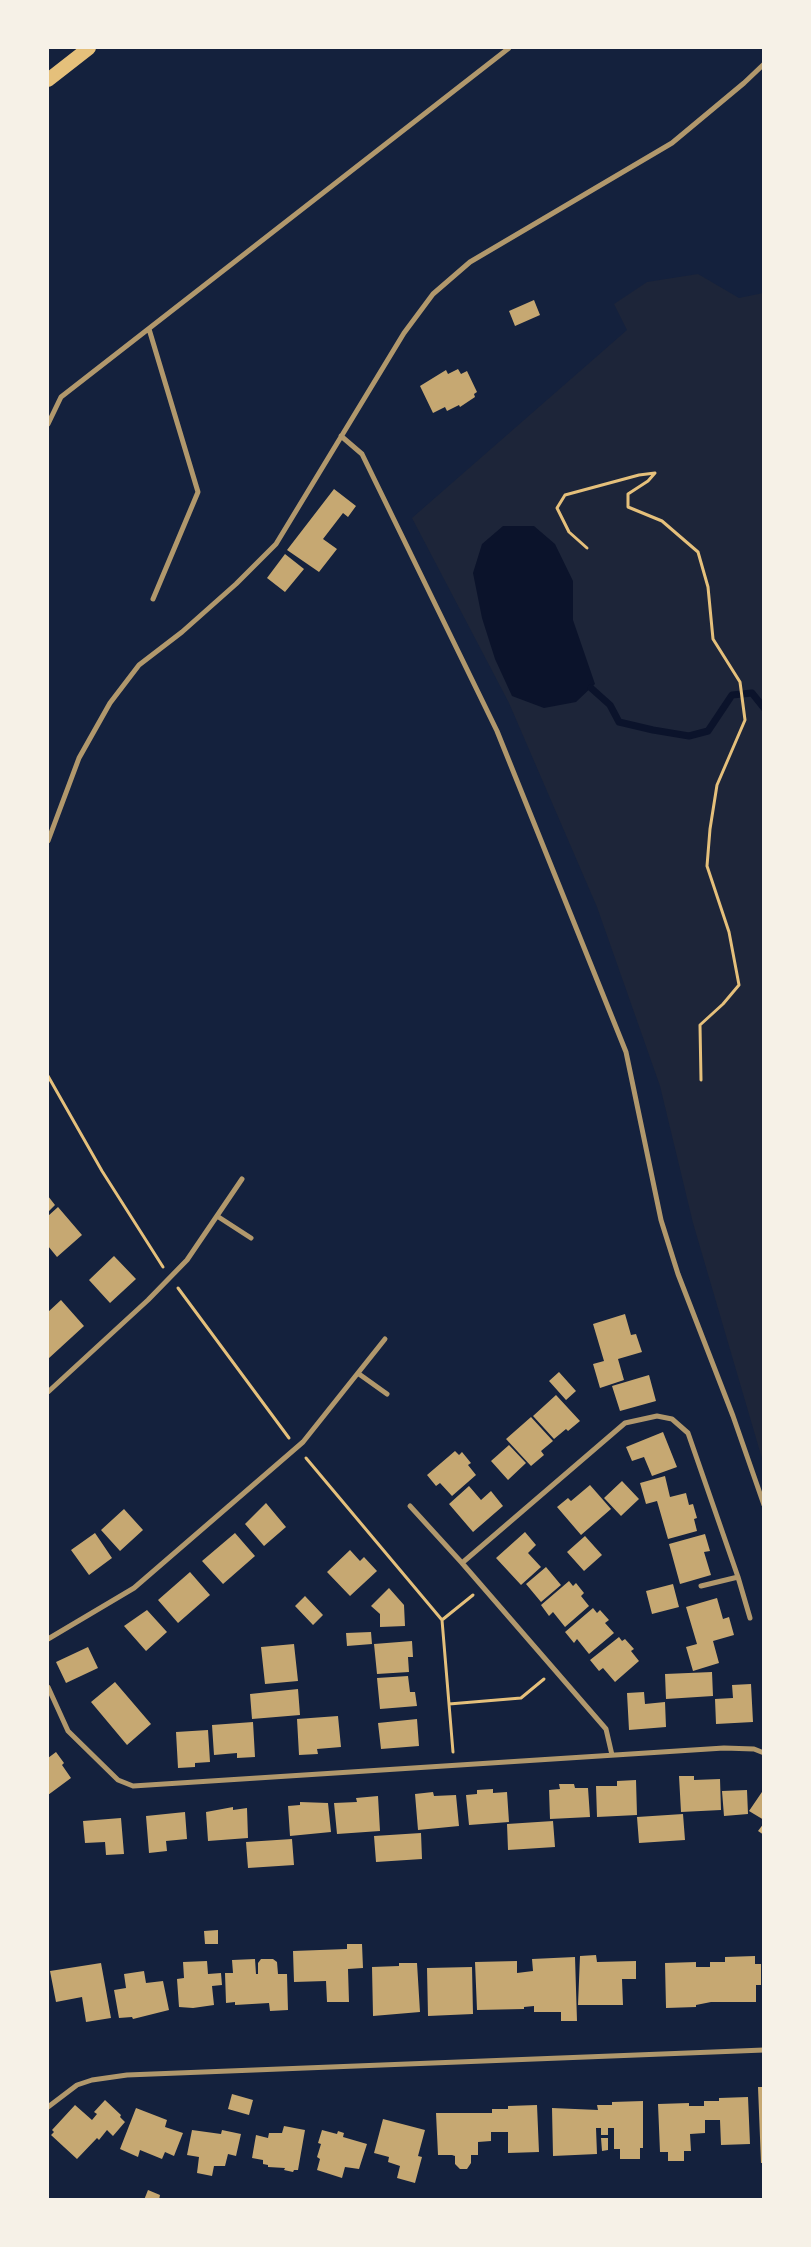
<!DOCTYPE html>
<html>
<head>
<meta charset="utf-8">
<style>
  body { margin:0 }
  #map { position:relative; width:811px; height:2247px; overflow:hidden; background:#14213d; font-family:Cabin,sans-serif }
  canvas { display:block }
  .frame { position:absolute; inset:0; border:49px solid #f6f1e7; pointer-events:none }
</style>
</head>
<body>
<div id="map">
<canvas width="811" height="2247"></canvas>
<div class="frame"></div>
</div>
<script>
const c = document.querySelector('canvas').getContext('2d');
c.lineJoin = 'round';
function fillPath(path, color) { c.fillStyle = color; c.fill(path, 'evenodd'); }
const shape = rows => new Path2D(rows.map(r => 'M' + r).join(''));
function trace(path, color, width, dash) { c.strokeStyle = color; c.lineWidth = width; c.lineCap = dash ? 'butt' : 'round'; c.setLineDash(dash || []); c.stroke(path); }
fillPath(shape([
  [698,274,739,298,763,293,763,1462,693,1223,660,1086,597,907,509,703,412,518,627,330,614,304,647,282]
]), '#1d2539');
fillPath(shape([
  [503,526,534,526,555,544,573,581,573,620,595,684,576,702,544,708,512,696,495,659,482,618,473,573,482,544]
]), '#0b132b');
trace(shape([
  [591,688,610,705,619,722,653,730,689,736,708,731,732,695,752,693,764,708]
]), '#0b132b', 7);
fillPath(shape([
  [534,300,540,315,515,326,509,311],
  [458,369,461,374,467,371,477,392,474,394,475,397,460,407,459,405,447,411,445,407,433,413,420,386,446,370,448,374],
  [334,489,356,506,348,517,343,513,323,539,337,549,319,572,287,550],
  [285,554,304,569,285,592,267,578],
  [48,1196,55,1205,48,1212],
  [58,1207,82,1235,57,1257,48,1246,48,1216],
  [114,1256,136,1279,110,1303,89,1280],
  [61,1300,84,1326,48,1359,48,1312],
  [625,1314,631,1335,636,1334,642,1352,618,1359,624,1380,600,1388,593,1364,604,1361,593,1324],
  [559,1372,576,1391,566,1400,549,1381],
  [649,1375,656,1401,620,1411,612,1386],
  [556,1395,580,1421,568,1431,566,1429,554,1439,533,1416],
  [531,1417,553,1441,541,1451,544,1455,531,1466,506,1439],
  [663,1432,677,1467,652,1476,644,1457,632,1461,626,1447],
  [509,1445,526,1463,508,1480,491,1461],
  [455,1451,459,1455,462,1452,471,1463,468,1465,476,1475,452,1496,440,1483,436,1486,427,1475],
  [665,1476,670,1497,686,1493,689,1505,693,1504,697,1518,694,1519,697,1531,668,1539,657,1501,646,1504,640,1483],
  [622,1481,639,1499,621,1516,604,1498],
  [590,1485,611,1509,581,1535,557,1507,568,1498,571,1501],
  [469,1486,481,1500,491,1491,503,1506,473,1532,449,1504],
  [266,1503,286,1527,264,1546,245,1524],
  [124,1509,143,1530,120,1551,101,1530],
  [525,1532,536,1545,528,1553,541,1567,521,1585,496,1558],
  [95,1533,112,1558,89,1575,71,1550],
  [235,1533,255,1556,223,1584,202,1561],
  [705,1534,710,1551,704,1552,711,1575,680,1584,669,1544],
  [585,1536,602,1555,584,1571,567,1552],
  [350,1550,360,1561,364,1557,377,1571,350,1596,327,1572],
  [546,1567,561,1585,541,1602,526,1584],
  [190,1572,210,1595,178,1623,158,1600],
  [569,1581,573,1586,576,1583,584,1593,581,1596,589,1606,565,1627,553,1612,549,1616,541,1605],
  [673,1584,679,1607,652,1614,646,1591],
  [389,1588,404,1605,405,1626,380,1627,380,1614,371,1606],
  [305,1596,323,1615,313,1625,295,1606],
  [717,1598,723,1619,729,1617,734,1635,713,1641,719,1663,693,1671,686,1647,697,1644,686,1607],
  [593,1608,597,1613,600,1610,609,1620,605,1623,614,1633,589,1654,577,1639,574,1643,565,1632],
  [147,1610,167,1632,146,1651,124,1626],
  [371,1632,372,1644,347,1646,346,1633],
  [619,1637,622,1641,625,1639,634,1649,631,1651,639,1661,615,1682,603,1668,599,1671,590,1660],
  [412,1641,413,1657,408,1657,409,1672,377,1674,374,1644],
  [294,1644,298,1681,265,1684,261,1647],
  [88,1647,98,1668,66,1683,56,1662],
  [712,1672,713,1696,666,1699,665,1674],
  [408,1676,410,1692,415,1692,417,1706,380,1709,377,1678],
  [115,1682,151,1724,127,1745,91,1702],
  [751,1684,753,1722,716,1724,715,1699,733,1698,732,1685],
  [298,1689,300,1715,252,1719,250,1694],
  [644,1692,645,1704,665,1702,666,1727,629,1730,627,1693],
  [338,1716,341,1747,317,1749,318,1754,299,1755,297,1719],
  [417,1719,419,1746,381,1749,378,1723],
  [253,1722,255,1757,237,1758,237,1753,214,1755,212,1725],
  [208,1730,210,1762,195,1763,195,1767,178,1768,176,1732],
  [56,1752,64,1763,62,1765,71,1778,48,1795,48,1758],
  [679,1776,694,1776,694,1780,720,1779,721,1810,681,1812],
  [636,1780,637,1815,597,1817,596,1786,617,1786,617,1781],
  [559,1784,574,1784,575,1788,588,1788,590,1817,550,1819,549,1790,560,1789],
  [493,1789,493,1793,507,1792,509,1822,469,1825,466,1795,477,1794,477,1790],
  [764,1789,764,1820,749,1811],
  [747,1790,748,1814,724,1816,722,1791],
  [433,1792,434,1796,456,1795,459,1826,418,1830,415,1794],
  [378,1796,380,1831,337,1834,334,1803,357,1802,356,1798],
  [300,1802,328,1803,331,1832,290,1836,288,1806,300,1805],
  [233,1807,233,1810,247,1808,248,1838,208,1841,206,1812],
  [185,1812,187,1839,166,1841,167,1851,149,1853,146,1816],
  [683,1814,685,1840,639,1843,637,1817],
  [121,1818,124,1854,106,1855,105,1842,85,1843,83,1821],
  [553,1821,555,1847,508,1850,507,1824],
  [764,1823,764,1835,758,1831],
  [421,1833,422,1859,376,1862,374,1836],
  [292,1839,294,1865,248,1868,246,1842],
  [218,1930,218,1944,205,1944,204,1931],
  [347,1944,362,1944,363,1968,348,1969,349,2002,327,2002,326,1981,294,1982,293,1951,347,1949],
  [596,1955,597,1962,636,1961,636,1979,622,1979,623,2005,578,2005,580,1956],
  [755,1956,755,1964,761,1964,761,1985,756,1985,756,2002,711,2002,696,2005,696,2007,666,2008,665,1963,696,1962,696,1967,710,1967,710,1962,725,1962,725,1957],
  [575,1957,577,2021,561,2021,561,2012,534,2012,534,2006,524,2007,524,2009,477,2010,475,1962,517,1961,517,1973,533,1971,532,1959],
  [255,1959,256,1974,258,1974,258,1963,261,1959,273,1959,277,1962,278,1974,287,1974,288,2010,270,2011,269,2003,235,2005,235,2002,226,2003,225,1973,233,1973,232,1960],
  [207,1961,208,1974,221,1973,222,1985,212,1986,214,2005,193,2008,179,2007,177,1979,184,1978,183,1962],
  [101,1963,111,2018,86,2022,82,1997,56,2002,50,1971],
  [399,1963,417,1963,420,2012,373,2016,372,1967,399,1966],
  [472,1967,473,2014,428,2016,427,1968],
  [144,1971,146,1983,163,1981,169,2010,133,2019,132,2017,119,2018,114,1990,126,1988,124,1974],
  [758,2087,764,2087,764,2163,761,2163],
  [232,2094,253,2100,249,2115,228,2109],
  [748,2097,750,2144,721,2145,720,2120,705,2120,705,2133,690,2134,691,2151,684,2151,684,2161,668,2161,668,2152,660,2152,658,2104,689,2103,689,2106,704,2106,704,2101,719,2101,719,2098],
  [105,2100,121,2115,120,2117,125,2122,113,2136,107,2130,99,2140,97,2138,77,2159,51,2135,54,2132,52,2130,75,2105,92,2120,97,2114,94,2112],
  [643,2101,643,2148,640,2148,640,2159,620,2159,620,2149,614,2149,614,2128,608,2128,608,2135,601,2135,601,2128,596,2128,597,2154,553,2156,552,2108,598,2110,597,2105,612,2105,612,2102],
  [537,2105,539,2152,508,2153,508,2132,491,2132,491,2141,478,2142,478,2155,471,2155,471,2163,467,2169,460,2169,455,2164,455,2156,452,2155,438,2155,436,2113,492,2113,492,2109,508,2109,508,2106],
  [136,2108,167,2120,165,2127,183,2133,174,2156,165,2152,162,2159,140,2150,138,2157,120,2149],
  [383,2119,425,2130,418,2156,422,2157,415,2183,397,2178,400,2166,388,2162,389,2157,374,2153],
  [284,2126,305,2130,298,2170,294,2170,293,2172,284,2170,285,2168,268,2167,268,2165,263,2164,263,2160,252,2158,256,2135,268,2138,269,2133,282,2133],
  [192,2130,221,2134,222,2130,241,2134,236,2156,228,2154,225,2166,214,2166,212,2176,197,2173,199,2157,187,2155],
  [322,2130,337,2134,338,2131,344,2133,343,2137,367,2144,359,2169,345,2167,342,2178,317,2170,320,2159,317,2157,321,2144,318,2143],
  [601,2138,608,2138,608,2150,602,2151],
  [148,2190,160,2195,159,2200,144,2200]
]), '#c6a872');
trace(shape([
  [587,548,569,532,557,508,565,495,639,475,655,473,648,481,628,494,628,507,662,521,698,552,708,587,713,639,740,682,745,720,717,785,710,829,707,866,729,932,739,985,723,1004,700,1025,701,1080],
  [48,1076,102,1171,163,1267],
  [178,1288,289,1438],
  [306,1458,442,1620,453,1752],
  [442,1620,473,1595],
  [449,1704,521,1698,544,1679]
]), '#e5c07b', 3);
trace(shape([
  [149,329,198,492,153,599],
  [48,424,61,397,509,48],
  [341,436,362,454,497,731,626,1052,661,1220,678,1274,733,1416,764,1505],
  [48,841,79,758,110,703,139,665,182,632,236,584,276,544,404,333,433,294,470,262,672,143,744,83,764,64],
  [217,1216,251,1238],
  [359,1374,387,1394],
  [48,1392,148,1300,187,1260,242,1179],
  [410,1506,462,1563],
  [701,1586,738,1577],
  [48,1639,134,1588,303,1442,385,1339],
  [48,1687,68,1731,118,1780,133,1786,724,1748,754,1749,764,1753],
  [612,1755,606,1729,462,1563,625,1423,657,1416,672,1419,688,1433,738,1577,750,1618],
  [48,2107,77,2085,92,2080,127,2075,764,2050]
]), '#b1986c', 5);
trace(shape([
  [48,80,89,48]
]), '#e5c07b', 14);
</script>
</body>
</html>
